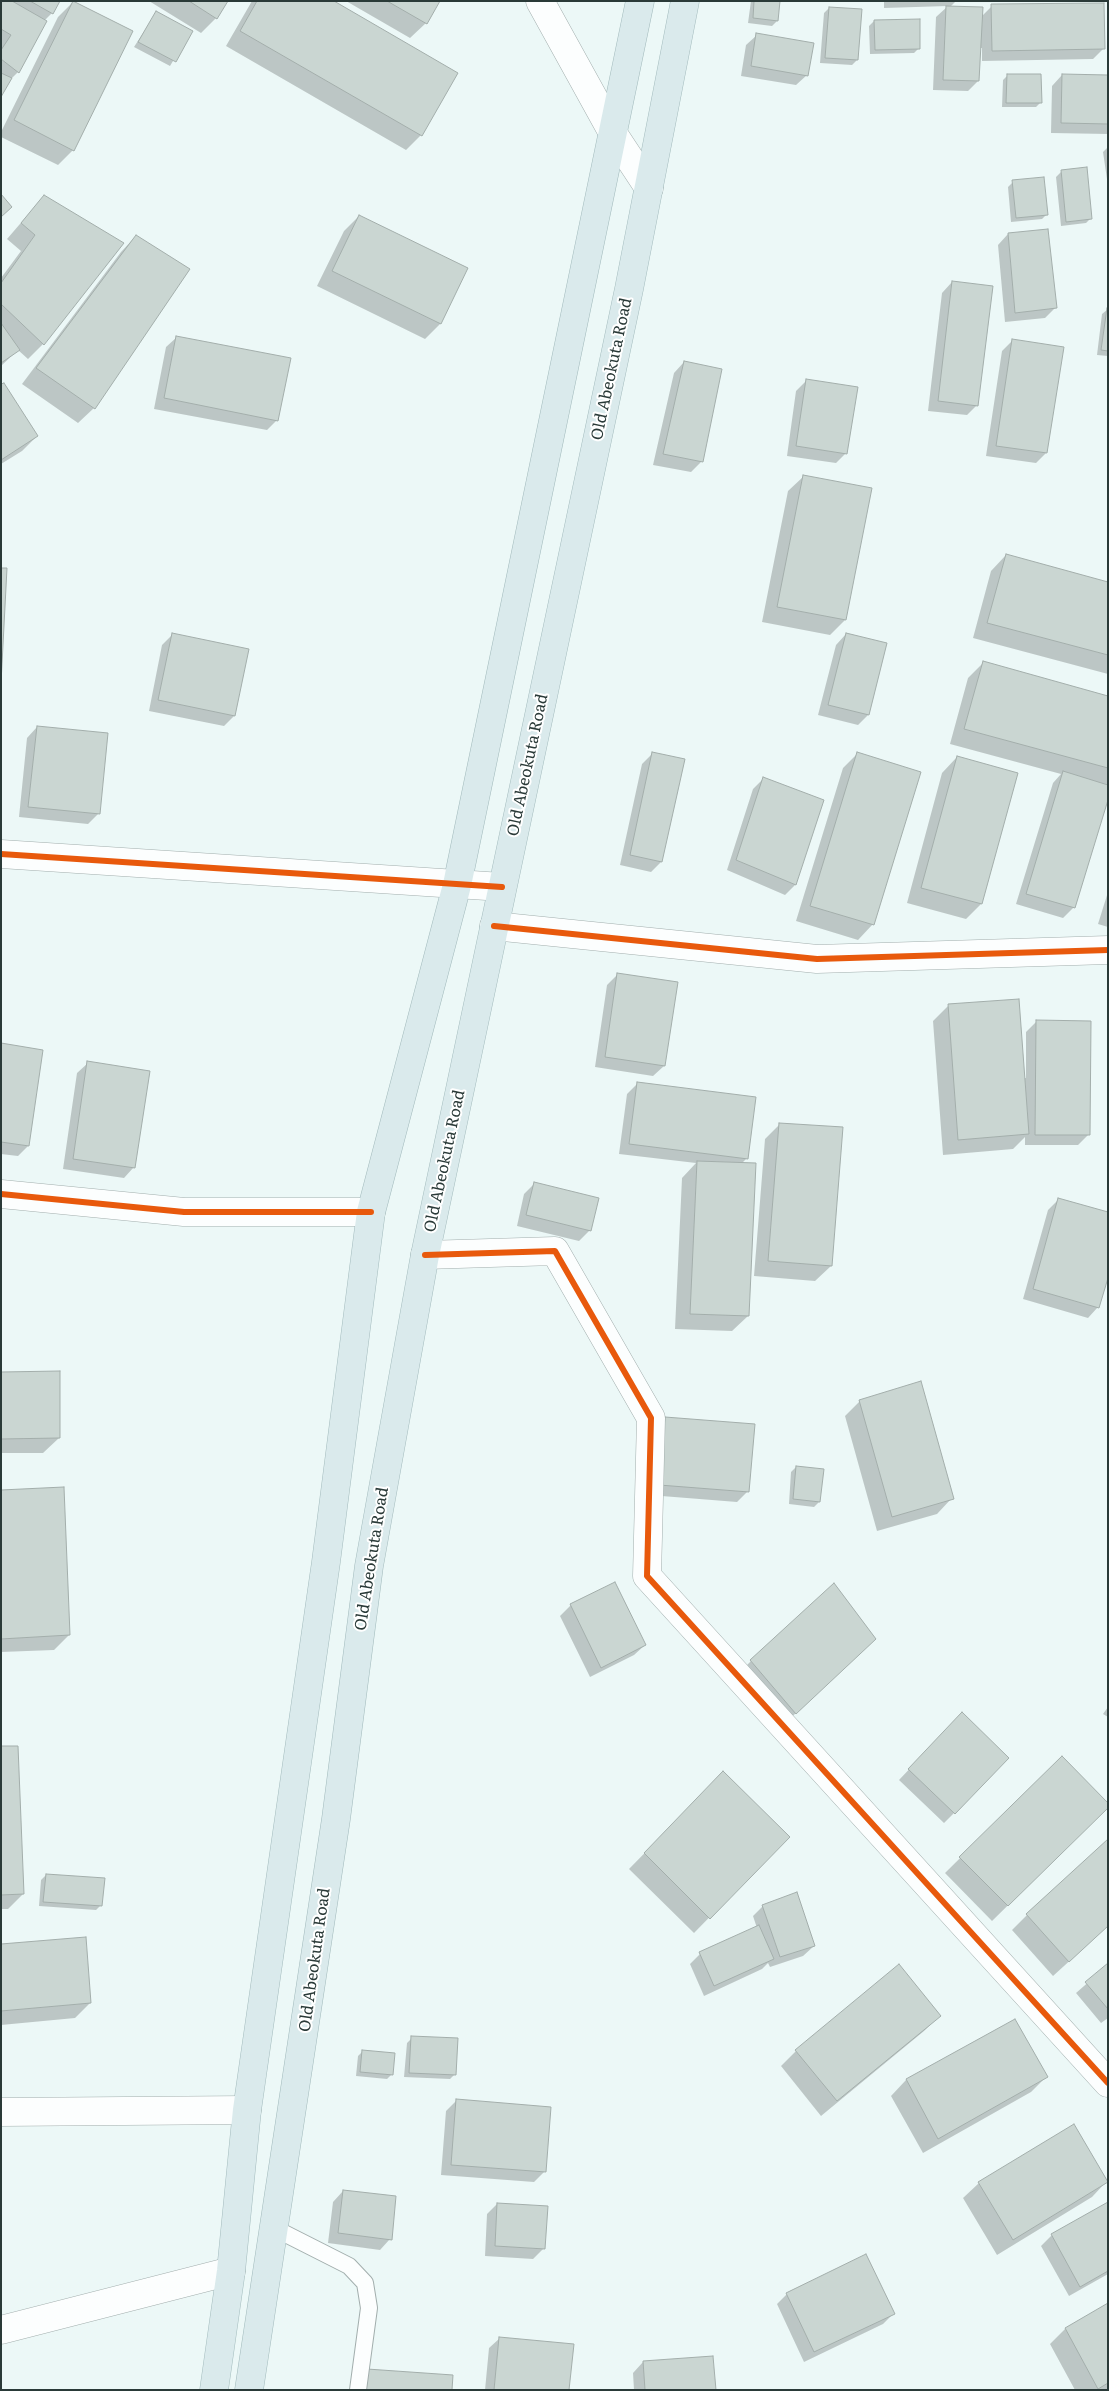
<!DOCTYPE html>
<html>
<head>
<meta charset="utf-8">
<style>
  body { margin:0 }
  #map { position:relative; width:1109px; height:2391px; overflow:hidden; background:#ecf8f7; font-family:Literata,serif }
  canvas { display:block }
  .frame { position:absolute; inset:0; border:2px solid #2a3a38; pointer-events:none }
</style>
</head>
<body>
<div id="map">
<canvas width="1109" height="2391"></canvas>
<div class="frame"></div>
</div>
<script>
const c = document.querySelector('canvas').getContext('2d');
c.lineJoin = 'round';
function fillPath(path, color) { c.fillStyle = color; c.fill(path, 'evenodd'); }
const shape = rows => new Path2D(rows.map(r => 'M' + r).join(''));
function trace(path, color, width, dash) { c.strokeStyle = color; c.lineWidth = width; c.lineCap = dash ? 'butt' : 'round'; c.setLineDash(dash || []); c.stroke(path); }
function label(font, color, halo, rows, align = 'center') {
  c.font = font + ' Literata,serif'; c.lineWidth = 4; c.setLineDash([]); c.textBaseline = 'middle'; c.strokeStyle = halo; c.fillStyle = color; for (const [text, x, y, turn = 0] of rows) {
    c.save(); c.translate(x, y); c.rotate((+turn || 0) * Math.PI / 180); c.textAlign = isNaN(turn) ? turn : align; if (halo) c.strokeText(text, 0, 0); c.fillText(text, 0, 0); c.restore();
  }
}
fillPath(shape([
  [1,1,58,1,52,13,44,21,18,72,9,81,1,94],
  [149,1,226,1,216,18,201,33],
  [252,1,332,1,421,135,406,150,226,46],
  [346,1,438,1,426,23,410,38],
  [751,1,779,1,777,21,772,26,748,23],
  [884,1,956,1,950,7,981,17,992,6,1103,49,1093,59,982,61,982,48,980,48,978,81,968,91,933,90,936,17,948,6,884,8],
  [73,2,73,150,58,165,1,137,1,132,58,17],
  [829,8,857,60,852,65,820,63,824,13],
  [156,13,191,31,170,66,134,47],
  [874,21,919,48,914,53,870,54,869,26],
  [757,35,807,75,796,85,741,76,746,45],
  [1008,75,1041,102,1036,107,1002,107,1003,80],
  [1062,75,1108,76,1108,134,1051,133,1052,86],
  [1108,147,1108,186,1103,152],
  [1061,172,1091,218,1086,223,1061,226,1056,177],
  [1013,182,1047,214,1042,219,1011,222,1008,187],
  [44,196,122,243,43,344,28,359,18,350,1,366,1,278,21,251,7,239],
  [359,216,467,268,440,324,425,339,317,286,344,231],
  [1047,230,1055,308,1045,318,1005,322,998,245,1008,234],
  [136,236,188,269,94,408,78,423,22,384,121,252],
  [952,282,977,405,967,415,928,411,942,293],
  [1108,309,1108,356,1097,355,1102,314],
  [177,337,277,420,267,430,154,409,166,347],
  [1012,341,1046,453,1036,463,986,456,1002,351],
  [684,362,721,370,701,462,691,472,653,465,674,373],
  [807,380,846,453,836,463,787,456,796,391],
  [1,386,37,436,22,451,1,464],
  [804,476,845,620,830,635,762,622,788,491],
  [1006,555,1108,583,1108,674,973,638,991,571],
  [173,634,234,716,224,726,149,711,162,645],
  [846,634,886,644,868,715,858,725,818,715,836,645],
  [983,663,1108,697,1108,784,1074,907,1063,918,1016,904,1053,783,1061,774,950,744,968,678],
  [37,727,99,813,88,824,19,817,27,738],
  [858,753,873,924,858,940,796,921,843,768],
  [652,754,661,862,651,872,620,865,642,764],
  [957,757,981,904,966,919,907,903,942,773],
  [763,779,823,801,795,885,785,895,727,870,753,789],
  [1108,892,1108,927,1098,924],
  [618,974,664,1066,653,1076,595,1067,607,985],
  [948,1006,1024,1078,1026,1078,1026,1032,1036,1022,1088,1135,1078,1145,1025,1145,1025,1137,1013,1149,943,1155,933,1021],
  [1,1045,28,1146,18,1156,1,1154],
  [88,1063,134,1167,124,1178,63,1169,77,1073],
  [637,1084,747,1158,741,1164,748,1316,732,1331,675,1329,682,1178,696,1163,619,1154,627,1094],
  [780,1124,831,1266,815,1281,754,1276,765,1139],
  [535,1183,590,1230,579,1241,517,1226,524,1194],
  [1059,1199,1098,1307,1088,1318,1023,1299,1048,1210],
  [1,1373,59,1438,43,1453,1,1453],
  [860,1401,952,1498,937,1514,877,1531,845,1416],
  [666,1419,748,1491,737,1502,649,1495,655,1429],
  [796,1467,819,1502,814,1507,789,1504,791,1472],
  [1,1491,69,1635,54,1650,1,1652],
  [571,1605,645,1645,634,1655,590,1677,560,1616],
  [859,1654,780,1728,736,1676,751,1661],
  [1108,1707,1108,1717,1103,1714],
  [952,1724,954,1813,944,1823,899,1780],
  [1,1748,23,1894,8,1909,1,1909],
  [1062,1757,1108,1807,992,1921,945,1873],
  [723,1773,788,1837,694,1933,629,1869],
  [46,1875,101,1905,96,1910,39,1906,41,1880],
  [763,1906,814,1946,803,1956,770,1967,768,1963,762,1969,704,1996,690,1964,700,1954,757,1928,753,1916],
  [1027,1915,1108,1926,1053,1976,1012,1930],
  [1,1946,90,2003,75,2018,1,2025],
  [1108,1965,1108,2018,1101,2023,1076,1993],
  [899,1966,939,2016,924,2031,821,2116,781,2066,796,2051],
  [1015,2021,1046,2077,1031,2092,923,2153,891,2096,906,2080],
  [412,2038,455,2074,450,2079,404,2077,407,2043],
  [363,2051,392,2074,387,2079,356,2076,358,2056],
  [456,2101,545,2171,534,2182,441,2175,446,2111],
  [1073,2126,1107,2181,1092,2197,997,2255,963,2198,979,2183],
  [343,2191,390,2239,380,2250,328,2243,333,2202],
  [497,2204,544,2248,533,2259,485,2256,487,2214],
  [1108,2204,1108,2274,1069,2296,1041,2246,1052,2235],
  [787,2294,893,2314,883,2324,804,2362,777,2304],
  [1108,2305,1108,2389,1075,2390,1050,2344,1065,2329],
  [500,2338,568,2390,485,2390,489,2348],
  [643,2362,714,2390,634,2390,633,2373]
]), '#0003');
const building = shape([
  [1,1,12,1,47,21,19,73,1,59,1,50,11,35,1,29,1,1],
  [30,1,60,1,53,14,30,1],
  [73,1,133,31,74,151,14,120,73,1],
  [189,1,228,1,217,19,189,1],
  [257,1,334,1,458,73,422,136,240,31,257,1],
  [387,1,440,1,427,24,387,1],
  [754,1,780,1,778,21,753,18,754,1],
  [1104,3,1105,49,992,51,991,4,1104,3],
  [946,6,983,7,979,81,943,80,946,6],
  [829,7,862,9,858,60,825,58,829,7],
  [156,11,193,31,176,62,138,42,156,11],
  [920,19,920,49,875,50,874,20,920,19],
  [756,33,814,43,808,76,751,66,756,33],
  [1,73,12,78,1,97,1,73],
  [1007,74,1041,74,1042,103,1006,103,1007,74],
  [1062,74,1108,75,1108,124,1061,123,1062,74],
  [1087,167,1092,219,1066,222,1061,170,1087,167],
  [1044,177,1048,215,1016,218,1012,180,1044,177],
  [1,194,12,207,1,217,1,194],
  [44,195,124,243,44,345,1,304,1,283,35,235,21,223,44,195],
  [359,215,468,268,441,324,332,271,359,215],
  [1048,229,1057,308,1015,313,1008,233,1048,229],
  [136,235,190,269,95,409,36,368,136,235],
  [952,281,993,286,978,406,938,401,952,281],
  [1107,308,1108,308,1108,351,1101,350,1107,308],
  [1,323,20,350,1,363,1,323],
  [176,336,291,358,278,421,164,398,176,336],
  [1012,339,1064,347,1047,453,996,446,1012,339],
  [684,361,722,369,703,462,663,454,684,361],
  [806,379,858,387,847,454,796,446,806,379],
  [4,383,38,436,1,460,1,384,4,383],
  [803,475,872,488,846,620,777,607,803,475],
  [1006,554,1108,582,1108,655,987,623,1006,554],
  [1,568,7,568,1,683,1,568],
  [172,633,249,649,235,716,158,700,172,633],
  [846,633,887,643,869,715,828,705,846,633],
  [983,661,1108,696,1108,768,964,729,983,661],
  [37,726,108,733,100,814,28,807,37,726],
  [652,752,685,759,662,862,630,855,652,752],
  [857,752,921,772,874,925,810,906,857,752],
  [957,756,1018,773,982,904,921,888,957,756],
  [1063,771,1108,785,1108,800,1075,908,1026,894,1063,771],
  [763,777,824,800,796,885,736,860,763,777],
  [617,973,678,982,665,1066,605,1057,617,973],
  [1019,999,1029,1134,958,1140,948,1004,1019,999],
  [1036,1020,1091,1021,1090,1135,1035,1135,1036,1020],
  [1,1043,43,1050,29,1146,1,1142,1,1043],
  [87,1061,150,1071,135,1168,73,1159,87,1061],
  [637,1082,756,1097,748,1159,629,1144,637,1082],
  [779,1123,843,1127,832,1266,768,1261,779,1123],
  [697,1161,756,1163,749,1316,690,1314,697,1161],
  [534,1182,599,1198,591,1231,526,1215,534,1182],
  [1058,1198,1108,1212,1108,1278,1099,1308,1033,1289,1058,1198],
  [60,1371,60,1438,1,1439,1,1372,60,1371],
  [921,1381,954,1499,892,1517,859,1400,921,1381],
  [665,1417,755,1424,749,1492,659,1485,665,1417],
  [796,1466,824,1469,820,1502,793,1499,796,1466],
  [64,1487,70,1635,1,1639,1,1490,64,1487],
  [615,1582,646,1645,601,1668,570,1604,615,1582],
  [834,1583,876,1639,796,1714,750,1660,834,1583],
  [962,1712,1009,1758,955,1814,908,1769,962,1712],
  [1,1746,18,1746,24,1894,1,1895,1,1746],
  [1062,1756,1108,1803,1108,1808,1008,1906,959,1857,1062,1756],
  [723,1771,790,1837,710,1919,644,1853,723,1771],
  [1108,1839,1108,1926,1069,1962,1026,1914,1108,1839],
  [46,1874,105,1878,102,1906,43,1902,46,1874],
  [797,1892,815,1946,780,1957,762,1905,797,1892],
  [759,1925,774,1959,714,1986,699,1952,759,1925],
  [86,1937,91,2003,1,2011,1,1944,86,1937],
  [1108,1963,1108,2009,1085,1982,1108,1963],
  [899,1964,941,2016,837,2101,795,2050,899,1964],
  [1015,2019,1048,2077,938,2139,906,2079,1015,2019],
  [411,2036,458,2038,456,2075,409,2073,411,2036],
  [362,2050,395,2053,393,2075,360,2072,362,2050],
  [456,2099,551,2107,546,2172,451,2165,456,2099],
  [1074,2124,1108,2182,1013,2240,978,2182,1074,2124],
  [343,2190,396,2196,392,2240,338,2233,343,2190],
  [1108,2202,1108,2271,1080,2287,1051,2234,1108,2202],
  [497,2203,548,2206,545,2249,495,2246,497,2203],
  [866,2254,895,2314,814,2352,786,2293,866,2254],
  [1108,2303,1108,2383,1098,2389,1065,2328,1108,2303],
  [499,2337,574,2344,569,2390,494,2390,499,2337],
  [713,2356,716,2390,645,2390,643,2361,713,2356],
  [367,2369,453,2375,452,2390,365,2390,367,2369]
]);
fillPath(building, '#cad6d2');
trace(building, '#a3aeab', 1);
const service = shape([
  [272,2227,349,2266,365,2283,369,2308,358,2390]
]);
const minor = shape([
  [540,1,614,135,649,188],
  [1,854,502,887],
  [494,926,817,959,1108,950],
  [1,1194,184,1212,371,1212],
  [425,1255,555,1251,651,1418,647,1576,1108,2083],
  [1,2112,247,2110],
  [1,2330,231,2271]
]);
const trunk = shape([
  [214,2390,231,2271,247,2110,326,1562,371,1212,457,885,640,1],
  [249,2390,336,1819,369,1566,425,1255,629,289,685,1]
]);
trace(service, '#a2aead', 18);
trace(minor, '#a2aead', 29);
trace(trunk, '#a2babc', 29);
trace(service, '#fcfefe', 16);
trace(minor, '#fcfefe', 28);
trace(trunk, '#daeaec', 28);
trace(shape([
  [1,854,502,887],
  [494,926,817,959,1108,950],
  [1,1194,184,1212,371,1212],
  [425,1255,555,1251,651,1418,647,1576,1108,2083]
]), '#e8590c', 6);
label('16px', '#2a3a38', '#fff', [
  ["Old Abeokuta Road",612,369,-78],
  ["Old Abeokuta Road",528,765,-78],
  ["Old Abeokuta Road",445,1161,-78],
  ["Old Abeokuta Road",372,1559,-81],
  ["Old Abeokuta Road",315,1960,-82]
]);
</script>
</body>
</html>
